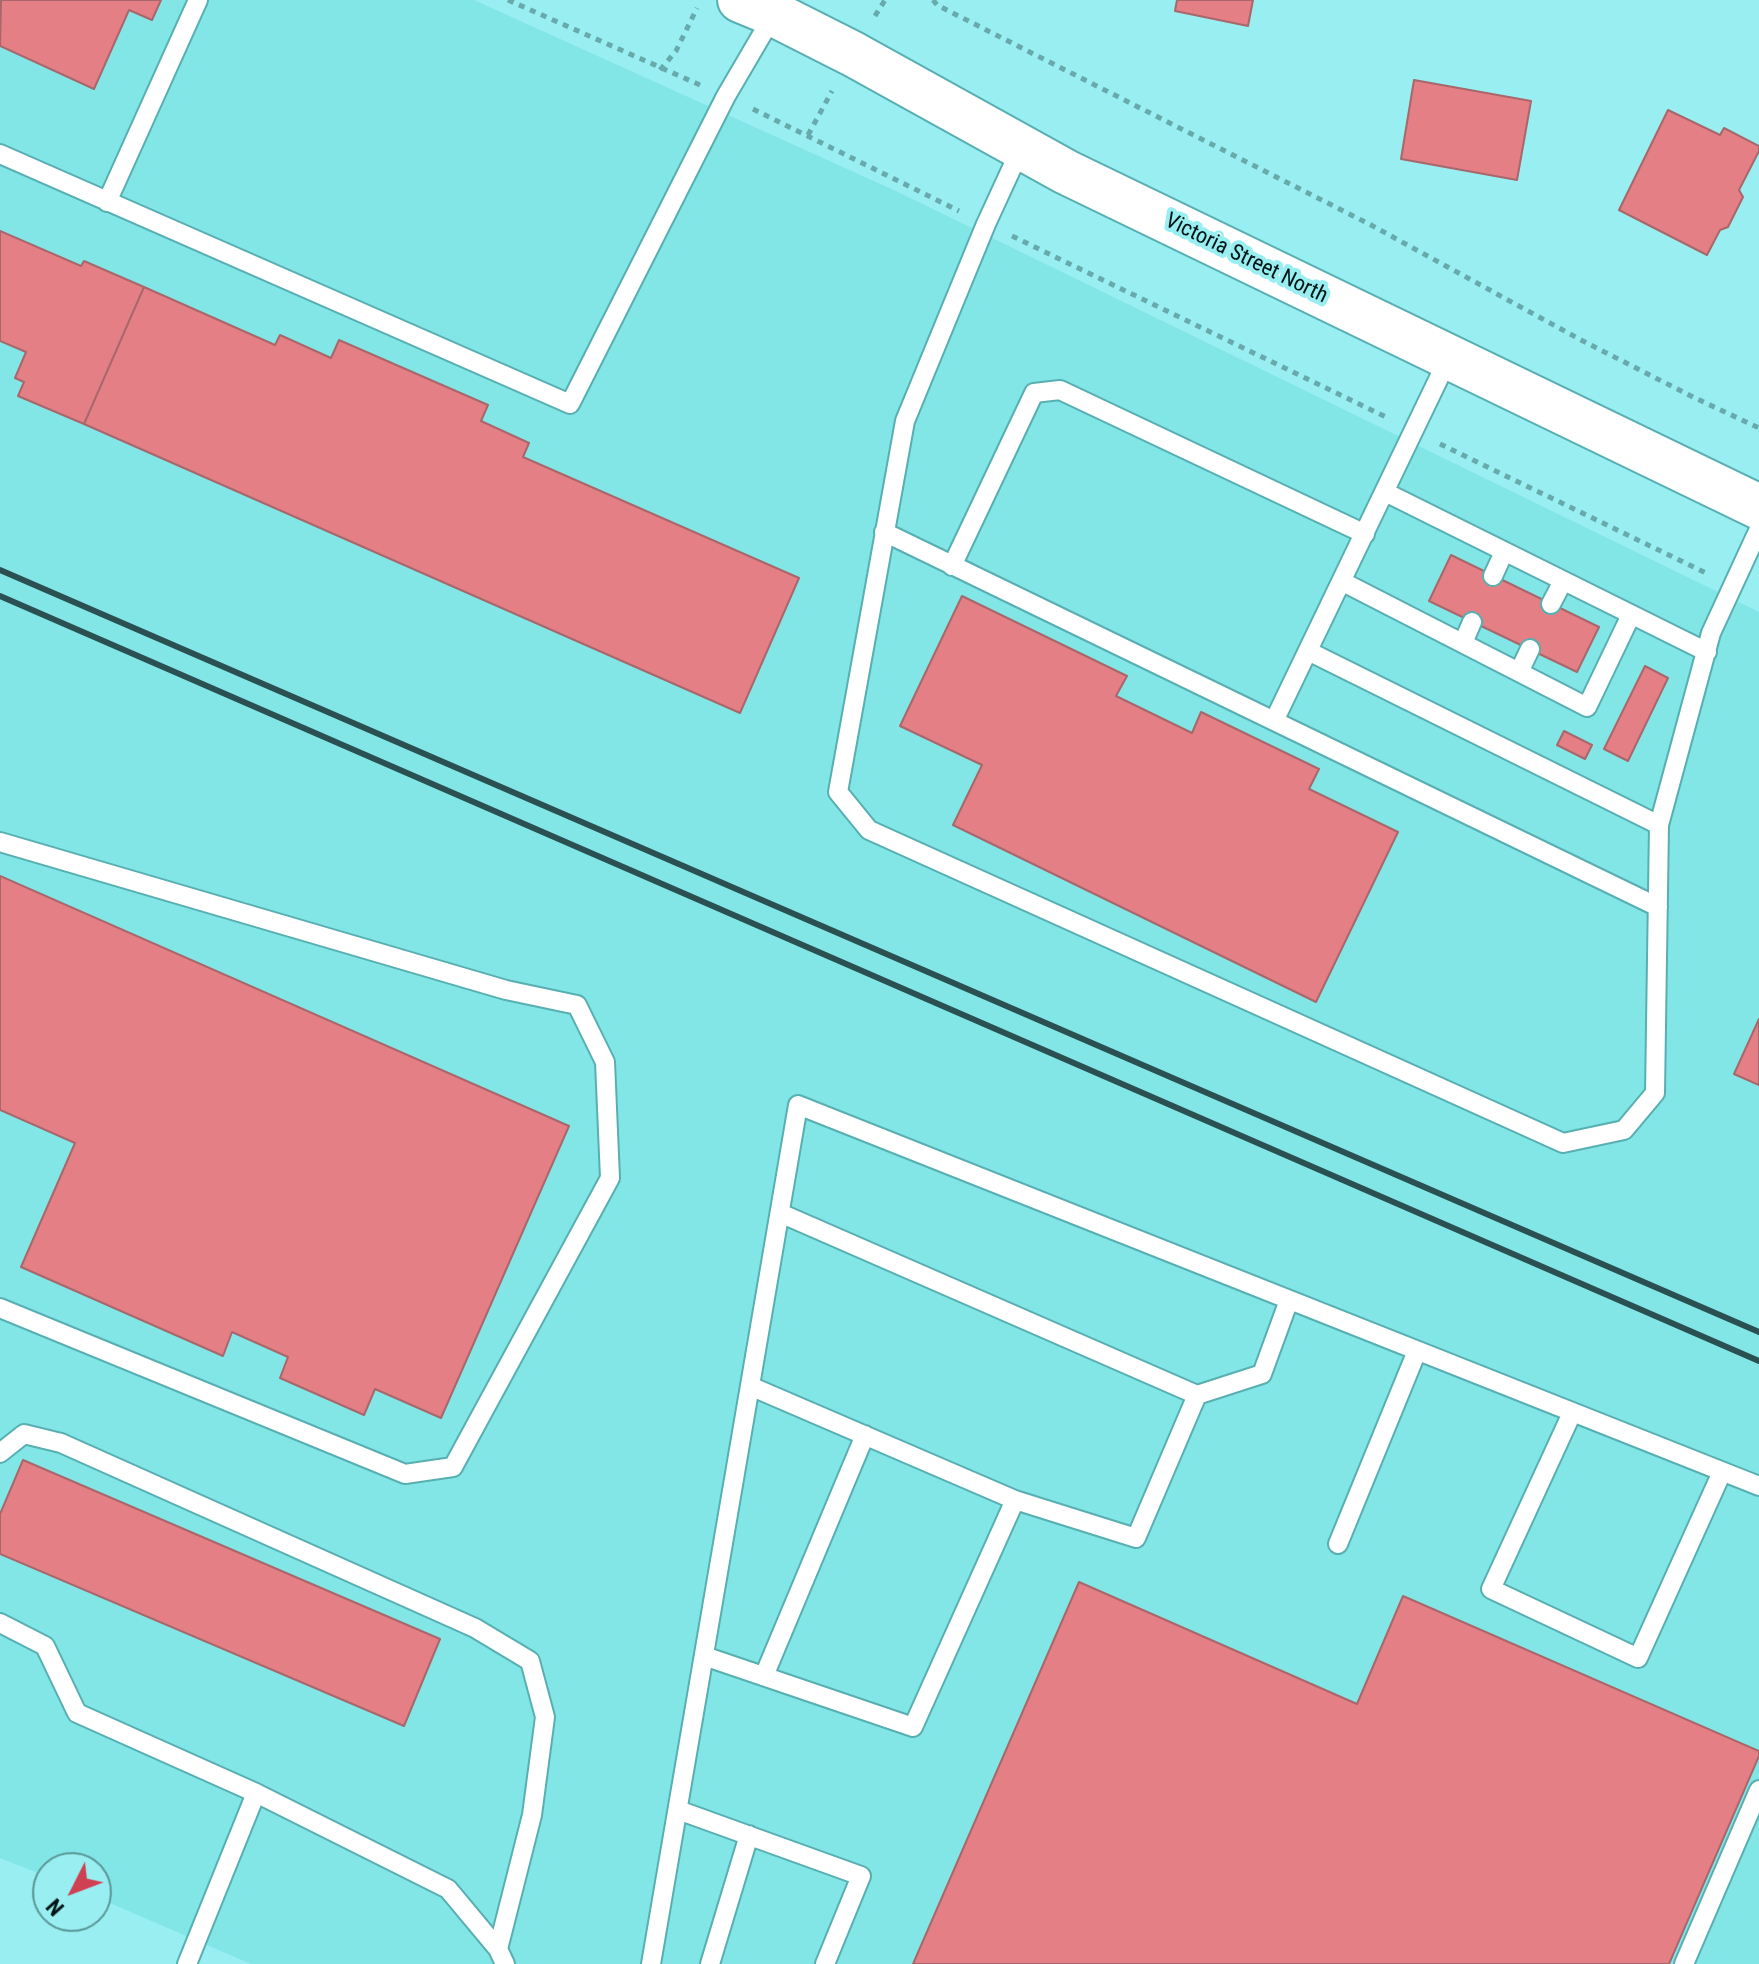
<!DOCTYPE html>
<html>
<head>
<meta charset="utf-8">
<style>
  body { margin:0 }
  #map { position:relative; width:1759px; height:1964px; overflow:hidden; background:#98eef0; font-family:"Roboto Condensed",sans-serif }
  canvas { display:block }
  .north { position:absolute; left:32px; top:1852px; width:80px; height:80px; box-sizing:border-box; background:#98eef0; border:2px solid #5b9798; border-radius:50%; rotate:228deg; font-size:22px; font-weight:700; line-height:32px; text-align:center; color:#001414 }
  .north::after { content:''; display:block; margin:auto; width:28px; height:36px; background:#d04053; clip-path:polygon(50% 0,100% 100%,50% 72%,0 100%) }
</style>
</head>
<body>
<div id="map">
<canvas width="1759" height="1964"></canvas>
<div class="north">N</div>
</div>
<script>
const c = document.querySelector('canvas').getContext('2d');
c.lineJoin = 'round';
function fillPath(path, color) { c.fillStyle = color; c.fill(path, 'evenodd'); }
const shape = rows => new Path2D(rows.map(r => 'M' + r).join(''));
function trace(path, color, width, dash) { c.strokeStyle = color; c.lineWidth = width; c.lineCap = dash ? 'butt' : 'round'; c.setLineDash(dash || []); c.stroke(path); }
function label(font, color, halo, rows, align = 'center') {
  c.font = font + ' "Roboto Condensed",sans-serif'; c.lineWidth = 8; c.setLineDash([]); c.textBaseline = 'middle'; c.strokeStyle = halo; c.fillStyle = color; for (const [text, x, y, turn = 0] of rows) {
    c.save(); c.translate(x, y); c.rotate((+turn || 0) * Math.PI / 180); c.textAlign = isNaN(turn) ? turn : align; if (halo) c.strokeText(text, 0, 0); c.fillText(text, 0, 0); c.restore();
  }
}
fillPath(shape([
  [0,0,474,0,898,192,1759,612,1759,1964,251,1964,96,1897,96,1868,48,1868,48,1877,0,1858]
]), '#82e6e7');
const building = shape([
  [1,0,161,0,152,20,129,10,94,89,0,46,1,0],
  [1177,0,1253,0,1248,26,1175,11,1177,0],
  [1414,80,1531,101,1517,180,1401,159,1414,80],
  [1668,110,1720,135,1724,128,1759,146,1759,151,1739,190,1743,197,1728,227,1720,230,1707,255,1619,210,1668,110],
  [0,231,81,266,84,261,144,287,84,424,18,396,24,382,15,378,26,352,0,341,0,231],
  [144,287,275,345,280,335,331,358,339,340,488,405,481,421,529,443,523,457,799,578,740,713,84,424,144,287],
  [1451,555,1599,627,1577,672,1429,601,1451,555],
  [962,596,1127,676,1116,696,1192,733,1201,712,1319,769,1309,789,1398,832,1316,1002,953,825,982,765,900,726,962,596],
  [1645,666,1668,678,1628,761,1604,749,1645,666],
  [1564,731,1592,745,1585,759,1557,745,1564,731],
  [0,876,569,1126,441,1418,375,1389,364,1415,280,1378,288,1357,232,1332,223,1356,21,1267,75,1143,0,1110,0,876],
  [1759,1019,1759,1085,1734,1074,1759,1019],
  [23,1460,440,1639,404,1726,0,1554,0,1514,23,1460],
  [1079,1582,1357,1704,1403,1596,1759,1751,1759,1756,1669,1964,913,1964,1079,1582]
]);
fillPath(building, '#e37f85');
trace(building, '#a8676a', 2);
const service = shape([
  [1021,148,986,224,905,421,838,792,869,830,1563,1143,1624,1130,1655,1093,1659,825,1711,633,1759,529],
  [0,154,570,404,726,96,774,14],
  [107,202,198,0],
  [1385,492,1707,652],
  [884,532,1658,907],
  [952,566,1034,393,1060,390,1365,534],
  [1493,576,1504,552],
  [1343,582,1587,707,1631,615],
  [1551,604,1563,581],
  [1463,643,1472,622],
  [1310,652,1659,825],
  [1519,672,1530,649],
  [1274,721,1449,357],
  [0,842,506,990,577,1005,605,1062,610,1178,453,1467,405,1474,0,1308],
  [780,1213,1197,1395,1136,1538,1015,1500],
  [1197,1395,1262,1374,1289,1300],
  [1572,1413,1491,1589,1638,1658,1722,1472],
  [0,1453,24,1434,61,1443,475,1628,530,1661,545,1717,532,1815,498,1949],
  [1338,1544,1417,1351],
  [0,1623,45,1646,77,1713,256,1793],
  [704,1656,913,1727,1015,1500,750,1386],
  [764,1676,865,1435],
  [678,1810,861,1876,825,1964],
  [187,1964,256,1793,448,1889,498,1949,505,1964],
  [651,1964,798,1105,1759,1486],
  [710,1964,749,1835],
  [1684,1964,1759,1790]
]);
const primary = shape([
  [740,0,774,14,853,54,1066,172,1759,507]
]);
trace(service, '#58afb1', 22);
trace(primary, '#58afb1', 48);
trace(shape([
  [508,0,700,85],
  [933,0,937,5,1371,225,1581,340,1693,397,1759,428],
  [875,16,885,0],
  [660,70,676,51,697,8],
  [753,109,959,211],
  [808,135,832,91],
  [1012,236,1388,418],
  [1440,444,1708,574]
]), '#68a9ab', 5, [6, 6]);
trace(service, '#fff', 18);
trace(primary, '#fff', 44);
trace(shape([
  [0,570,1759,1332],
  [0,596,1759,1361]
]), '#2a5051', 6);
label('22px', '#001414', '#98eef0', [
  ["Victoria Street North",1246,259,26]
]);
</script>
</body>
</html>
